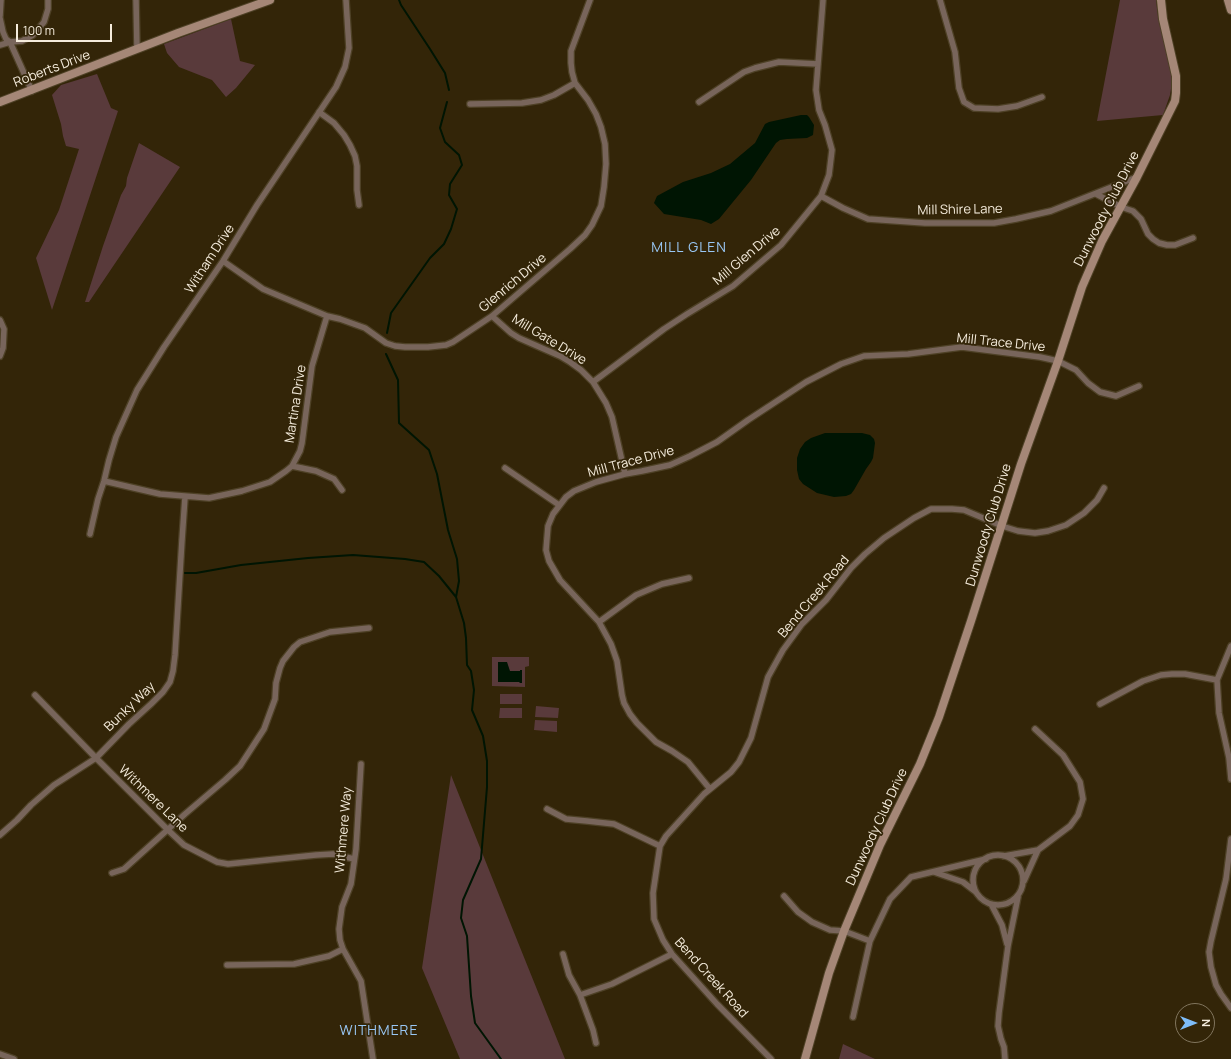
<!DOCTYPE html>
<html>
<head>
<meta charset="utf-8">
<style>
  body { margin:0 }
  #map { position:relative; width:1231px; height:1059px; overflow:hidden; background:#332508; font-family:Manrope,sans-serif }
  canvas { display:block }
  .north { position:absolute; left:1175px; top:1003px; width:40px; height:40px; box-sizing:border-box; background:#332508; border:1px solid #81755d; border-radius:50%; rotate:90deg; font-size:11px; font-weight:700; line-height:16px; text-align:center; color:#f5ecdc }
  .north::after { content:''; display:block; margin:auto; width:14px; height:18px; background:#7ebdf9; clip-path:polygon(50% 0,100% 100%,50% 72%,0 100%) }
  .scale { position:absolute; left:16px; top:24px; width:96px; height:18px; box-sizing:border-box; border:2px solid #f5ecdc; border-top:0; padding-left:5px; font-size:12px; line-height:14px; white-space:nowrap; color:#f5ecdc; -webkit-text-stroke:3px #332508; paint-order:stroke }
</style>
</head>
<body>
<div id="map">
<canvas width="1231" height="1059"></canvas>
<div class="north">N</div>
<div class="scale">100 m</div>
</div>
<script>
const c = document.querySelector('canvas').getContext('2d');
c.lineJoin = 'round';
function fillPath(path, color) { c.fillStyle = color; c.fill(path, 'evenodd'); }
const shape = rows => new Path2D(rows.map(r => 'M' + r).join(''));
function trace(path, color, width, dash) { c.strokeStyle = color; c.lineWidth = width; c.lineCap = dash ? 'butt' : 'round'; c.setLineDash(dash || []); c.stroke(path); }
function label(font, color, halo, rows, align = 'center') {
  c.font = font + ' Manrope,sans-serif'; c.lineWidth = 3.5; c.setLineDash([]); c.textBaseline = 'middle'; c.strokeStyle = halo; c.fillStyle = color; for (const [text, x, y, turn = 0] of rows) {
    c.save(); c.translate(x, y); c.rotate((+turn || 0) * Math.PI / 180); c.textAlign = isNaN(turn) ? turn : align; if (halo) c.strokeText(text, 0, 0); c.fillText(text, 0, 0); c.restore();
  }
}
fillPath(shape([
  [1120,0,1156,0,1158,16,1171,68,1172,83,1170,95,1163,115,1097,121],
  [231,19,240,61,255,65,236,88,226,97,212,80,179,67,167,53,164,44],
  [97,74,111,108,118,111,52,310,36,258,59,210,79,149,66,146,63,136,61,124,52,95,61,85],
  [139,143,180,167,89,302,85,302,103,246,121,195,126,186,127,178],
  [492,657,529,657,529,666,525,667,525,687,492,686],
  [500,694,522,694,522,704,500,704],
  [536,706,559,708,558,718,535,717],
  [500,708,522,708,522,718,499,718],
  [535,720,557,721,557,732,534,730],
  [451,775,513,930,565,1059,460,1059,422,968],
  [843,1044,875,1059,839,1059]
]), '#593a3b');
fillPath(shape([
  [801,115,807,115,809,117,814,125,813,135,807,138,787,139,780,140,776,143,751,180,719,219,711,224,701,220,664,214,654,203,657,196,683,182,711,173,730,164,755,143,765,124,769,122],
  [825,433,862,433,870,435,874,439,875,443,873,458,871,462,866,469,854,490,851,494,846,496,834,497,817,493,803,484,799,479,797,470,797,458,800,449,805,442,811,438],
  [498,662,507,662,510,671,520,671,520,670,522,670,522,683,520,683,519,682,498,682]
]), '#001503');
trace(shape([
  [399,0,401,5,430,49,445,73,449,90],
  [387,333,391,313,430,258,444,244,451,229,457,209,449,195,450,184,462,165,459,155,445,142,440,128,447,102],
  [386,354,398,380,399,423,429,450,437,474,448,530,457,559,459,581,456,597],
  [185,573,196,573,241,565,308,558,353,555,405,559,424,562,439,576,456,597,464,623,466,638,467,665,471,671,474,690,472,710,483,736,487,761,487,787,481,859,463,900,461,918,467,936,471,996,475,1023,501,1059]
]), '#001503', 2);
const street = shape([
  [136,0,137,49],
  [940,0,955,52,959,88,964,102,974,108,998,109,1017,106,1042,97],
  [0,16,1,0],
  [0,18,3,32,6,39,10,42,32,91],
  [0,45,10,42,22,41,33,35,44,22,48,9,48,0],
  [699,102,744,72,755,68,779,62,818,64],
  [470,104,522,103,541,100,554,95,575,83],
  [319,112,334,123,344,135,350,145,355,156,357,166,357,190,359,205],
  [1096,194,1121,207,1133,211,1141,219,1148,234,1153,239,1159,243,1167,245,1175,245,1193,238],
  [821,196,843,208,868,219,925,223,994,223,1016,219,1051,211,1137,177],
  [223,261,263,289,327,316,340,319,365,328,386,343,395,346,405,347,428,347,446,345,453,342,492,316,570,249,585,235,592,225,601,206,604,187,606,164,605,144,601,127,596,114,588,100,575,83,572,72,571,63,571,51,590,0],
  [492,316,511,333,519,338,560,356,570,362,581,370,593,382,606,403,612,417,625,474],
  [0,320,4,329,3,348,0,356],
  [593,382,664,329,687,314,733,286,781,245,821,196,829,175,832,150,825,125,819,110,816,90,823,0],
  [292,466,316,471,334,479,342,490],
  [505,468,559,505],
  [104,481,160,494,209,498,242,491,270,482,286,471,292,466,300,451,302,443,312,366,327,316],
  [90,534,98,499,104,481,109,460,116,437,137,390,164,347,223,261,257,205,336,87,345,67,349,48,346,0],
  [599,622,636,595,662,584,689,578],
  [1231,646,1217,680,1219,713,1229,758,1231,779],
  [35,695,96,758,168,830,184,845,217,862,228,864,316,855,333,854,354,859],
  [1100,704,1143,681,1161,675,1172,674,1185,674,1217,680],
  [361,764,356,849,351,884,342,907,339,929,340,940,343,949,361,981,373,1059],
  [710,789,688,762,672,751,656,742,637,723,630,714,624,703,622,695,617,661,611,644,599,622,560,580,549,561,546,550,548,526,553,514,566,497,574,491,596,482,625,474,642,471,670,465,690,456,717,442,748,420,806,382,841,364,864,356,908,354,962,347,1040,357,1058,361,1076,370,1088,383,1100,392,1116,396,1139,386],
  [547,809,566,819,587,821,614,824,660,846],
  [0,835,17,820,31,805,54,785,96,758,129,724,151,704,163,692,170,682,173,671,175,655,182,540,185,497],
  [1231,839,1226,879,1211,941,1209,952,1211,967,1216,985,1221,994,1231,1008],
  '973 880a25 25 0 1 1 50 0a25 25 0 1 1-50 0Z',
  [1004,856,1038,850,1070,826,1078,815,1083,799,1080,782,1063,755,1035,729],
  [934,872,963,882,976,892],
  [112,873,124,869,185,814,225,780,240,766,264,729,275,699,276,683,280,668,283,661,294,647,300,642,330,632,369,628],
  [1024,881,1038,850],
  [784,896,798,912,812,922,830,930,844,931,870,941,890,899,911,877,986,859],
  [991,904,1002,925,1007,944],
  [563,954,569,975,580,995,593,1030,596,1043],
  [227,965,294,964,329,956,343,949],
  [580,995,612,984,672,954],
  [853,1017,870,941],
  [0,1054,14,1059],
  [771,1059,717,1004,672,954,663,940,654,919,653,893,660,846,666,836,704,794,731,772,739,762,751,738,768,677,783,650,802,624,826,600,851,568,865,554,884,538,914,518,931,509,952,509,964,510,1002,526,1018,531,1035,533,1048,531,1066,525,1084,513,1097,500,1104,488],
  [1005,1059,1004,1047,1001,1039,998,1026,999,1013,1008,946,1018,897]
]);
const secondary = shape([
  [1228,0,1231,10],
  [0,102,178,33,270,0],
  [805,1059,829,973,844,931,880,845,920,764,939,717,971,621,1021,464,1058,361,1082,287,1102,241,1137,177,1175,101,1176,93,1176,76,1163,19,1161,0]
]);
trace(street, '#4e4126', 8);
trace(secondary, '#4e4126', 10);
trace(street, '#78655b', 5.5);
trace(secondary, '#a58777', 8);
label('13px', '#f5ecdc', '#332508', [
  ["Roberts Drive",52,69,-21],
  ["Dunwoody Club Drive",1107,209,-63],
  ["Mill Shire Lane",960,210,-1],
  ["Mill Glen Drive",747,256,-40],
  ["Witham Drive",210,259,-57],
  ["Glenrich Drive",513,283,-40],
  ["Mill Gate Drive",549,340,31],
  ["Mill Trace Drive",1001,343,6],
  ["Martina Drive",296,404,-81],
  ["Mill Trace Drive",631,462,-15],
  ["Dunwoody Club Drive",989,525,-73],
  ["Bend Creek Road",814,597,-50],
  ["Bunky Way",130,707,-44],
  ["Withmere Lane",153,799,44],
  ["Dunwoody Club Drive",877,827,-65],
  ["Withmere Way",344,830,-85],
  ["Bend Creek Road",711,978,48]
]);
c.letterSpacing = '1px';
label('14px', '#99c7f4', '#332508', [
  ["MILL GLEN",689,248],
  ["WITHMERE",379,1031]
]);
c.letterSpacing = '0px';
</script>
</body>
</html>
